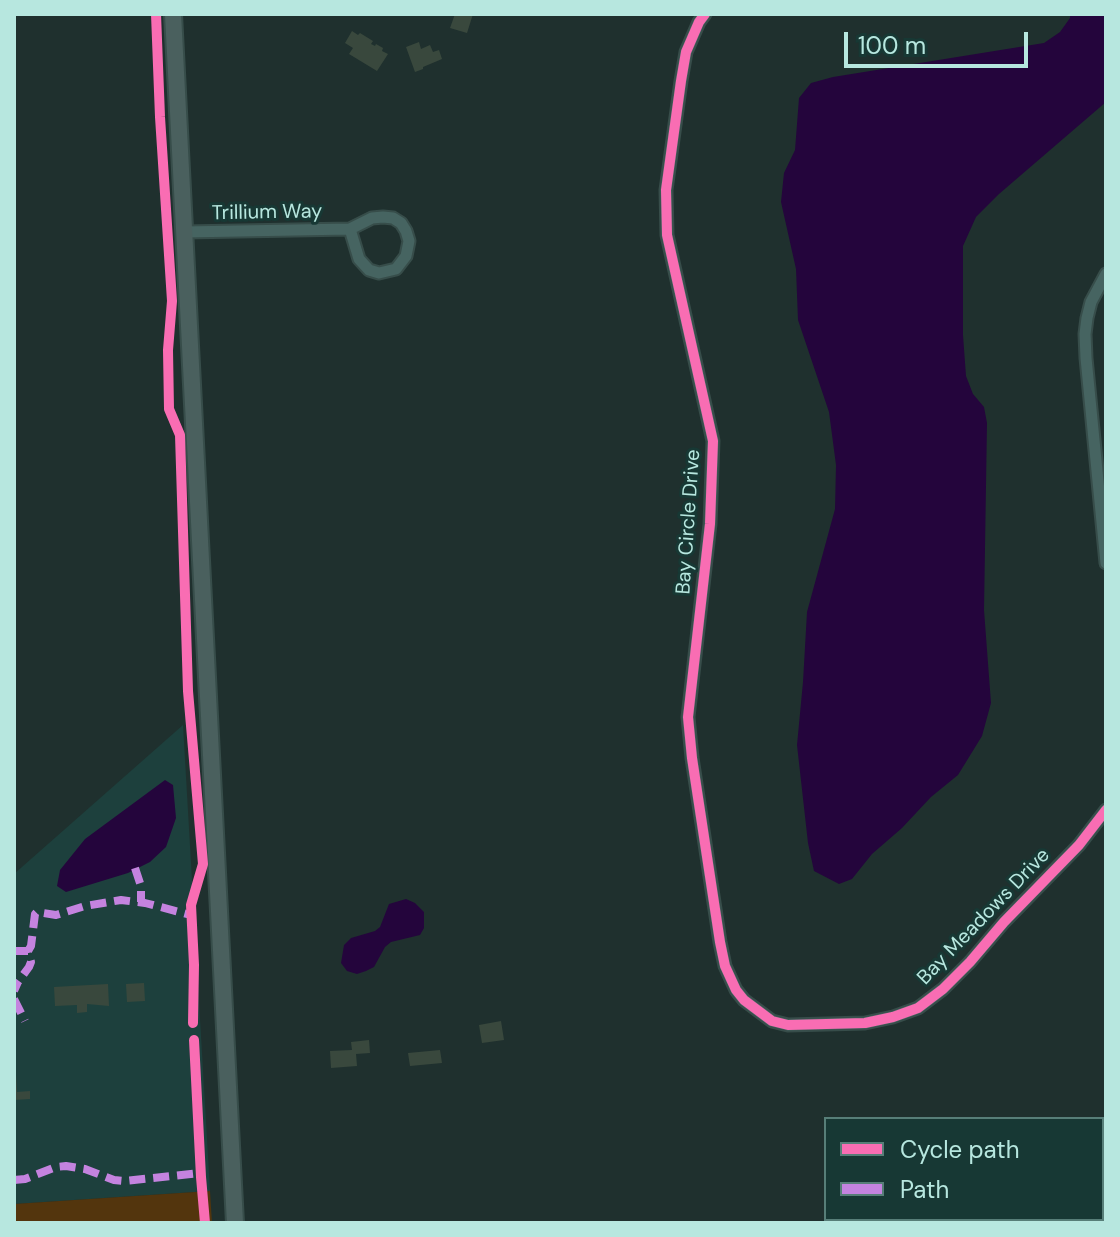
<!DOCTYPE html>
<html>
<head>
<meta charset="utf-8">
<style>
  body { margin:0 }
  #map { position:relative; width:1120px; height:1237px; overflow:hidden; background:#1f302e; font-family:"DM Sans",sans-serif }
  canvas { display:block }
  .frame { position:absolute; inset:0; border:16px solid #b7e7df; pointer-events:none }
  .legend { position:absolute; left:824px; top:1117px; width:280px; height:104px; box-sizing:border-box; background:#173834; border:2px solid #577e78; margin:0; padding:10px 14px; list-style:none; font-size:24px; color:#b7e7df }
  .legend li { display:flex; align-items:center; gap:16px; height:40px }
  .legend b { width:40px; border:2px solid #577e78 }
  .scale { position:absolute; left:844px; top:32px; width:184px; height:36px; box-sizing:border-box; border:4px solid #b7e7df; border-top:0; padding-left:10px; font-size:24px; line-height:28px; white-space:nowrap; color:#b7e7df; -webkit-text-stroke:6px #173834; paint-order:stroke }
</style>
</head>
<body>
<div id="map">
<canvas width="1120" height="1237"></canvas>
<div class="frame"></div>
<ul class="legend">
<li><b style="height:10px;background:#f96db3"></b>Cycle path</li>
<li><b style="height:10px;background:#c483df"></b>Path</li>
</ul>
<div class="scale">100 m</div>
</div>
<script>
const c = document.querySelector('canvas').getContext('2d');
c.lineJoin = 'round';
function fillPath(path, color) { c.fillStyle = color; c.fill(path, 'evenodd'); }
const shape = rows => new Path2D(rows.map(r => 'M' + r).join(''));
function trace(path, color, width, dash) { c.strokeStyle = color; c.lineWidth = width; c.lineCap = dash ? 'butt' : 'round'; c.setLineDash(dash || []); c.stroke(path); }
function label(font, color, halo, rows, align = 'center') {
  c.font = font + ' "DM Sans",sans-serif'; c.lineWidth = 6; c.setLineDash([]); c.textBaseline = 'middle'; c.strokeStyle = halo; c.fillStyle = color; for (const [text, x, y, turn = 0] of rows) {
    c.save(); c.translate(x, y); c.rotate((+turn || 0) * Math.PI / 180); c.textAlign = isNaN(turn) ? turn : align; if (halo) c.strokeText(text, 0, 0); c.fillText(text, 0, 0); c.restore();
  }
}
fillPath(shape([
  [183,725,210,1191,14,1204,14,874]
]), '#1d403d');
fillPath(shape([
  [210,1191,212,1223,14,1223,14,1204]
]), '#53350d');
fillPath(shape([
  [1070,14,1106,14,1106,102,999,194,976,217,963,246,963,335,966,376,973,394,984,407,987,423,984,610,991,703,982,736,958,775,931,797,902,828,872,854,852,879,839,884,814,871,808,843,797,745,803,682,807,612,835,509,836,465,829,412,798,320,796,269,781,202,784,173,795,150,799,98,811,83,833,77,1044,43,1060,32,1070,18],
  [165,780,173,785,176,818,166,847,150,862,128,873,66,892,57,886,60,870,85,839],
  [406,899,415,903,424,912,424,928,420,935,391,942,385,947,374,967,366,971,357,974,347,971,341,963,344,945,351,938,375,931,380,927,389,904]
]), '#24053c');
fillPath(shape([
  [455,14,473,14,467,33,450,28],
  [352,31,358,35,360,33,373,41,371,44,375,46,376,44,383,48,382,51,388,54,377,71,349,54,353,48,345,43],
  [419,42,421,49,430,45,433,52,439,50,442,59,423,67,423,69,415,72,406,47],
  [144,983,145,1001,127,1002,126,984],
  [108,984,109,1006,87,1004,87,1012,77,1013,77,1005,55,1006,54,987],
  [501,1021,504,1040,482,1043,479,1025],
  [369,1040,370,1053,356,1054,357,1066,331,1068,330,1051,352,1050,351,1042],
  [440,1050,442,1063,410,1066,408,1053],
  [14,1074,16,1074,17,1092,30,1091,30,1099,14,1100]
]), '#39483d');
const street = shape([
  [705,14,699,22,686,52,681,81,666,190,667,235,713,441,710,524,688,717,692,758,720,942,725,966,736,990,744,1000,772,1021,788,1025,865,1023,893,1017,918,1008,943,989,970,962,1004,922,1079,845,1106,810],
  [184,232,350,229,359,259,369,270,379,273,396,269,406,256,409,241,406,231,401,223,393,218,383,217,372,218,350,229],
  [1106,274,1091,302,1087,318,1085,334,1086,358,1106,563]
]);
const secondary = shape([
  [173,14,235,1223]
]);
trace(street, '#374d4a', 15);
trace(secondary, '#374d4a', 20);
trace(street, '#466461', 11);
trace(secondary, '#4a605e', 16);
trace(shape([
  [135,868,141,886,141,902],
  [14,951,28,951,31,962,29,967,18,982,14,991],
  [28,951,31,946,35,914,37,912,56,915,85,906,121,900,145,903,191,915],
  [14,999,25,1021],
  [1102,1125,1106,1125],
  [14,1180,25,1179,56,1167,66,1166,85,1169,114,1180,124,1181,201,1173]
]), '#c483df', 8, [16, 8]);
trace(shape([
  [156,14,160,117,172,301,168,350,169,409,180,435,188,691,203,864,191,905,194,965,193,1023],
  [705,14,699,22,686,52,681,81,666,190,667,235,713,441,710,524,688,717,692,758,720,942,725,966,736,990,744,1000,772,1021,788,1025,865,1023,893,1017,918,1008,943,989,970,962,1004,922,1079,845,1106,810],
  [194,1040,201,1177,205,1223]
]), '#f96db3', 10);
label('20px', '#b7e7df', '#173834', [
  ["Trillium Way",267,213,-1],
  ["Bay Circle Drive",689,522,-86],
  ["Bay Meadows Drive",984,917,-46]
]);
</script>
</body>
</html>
